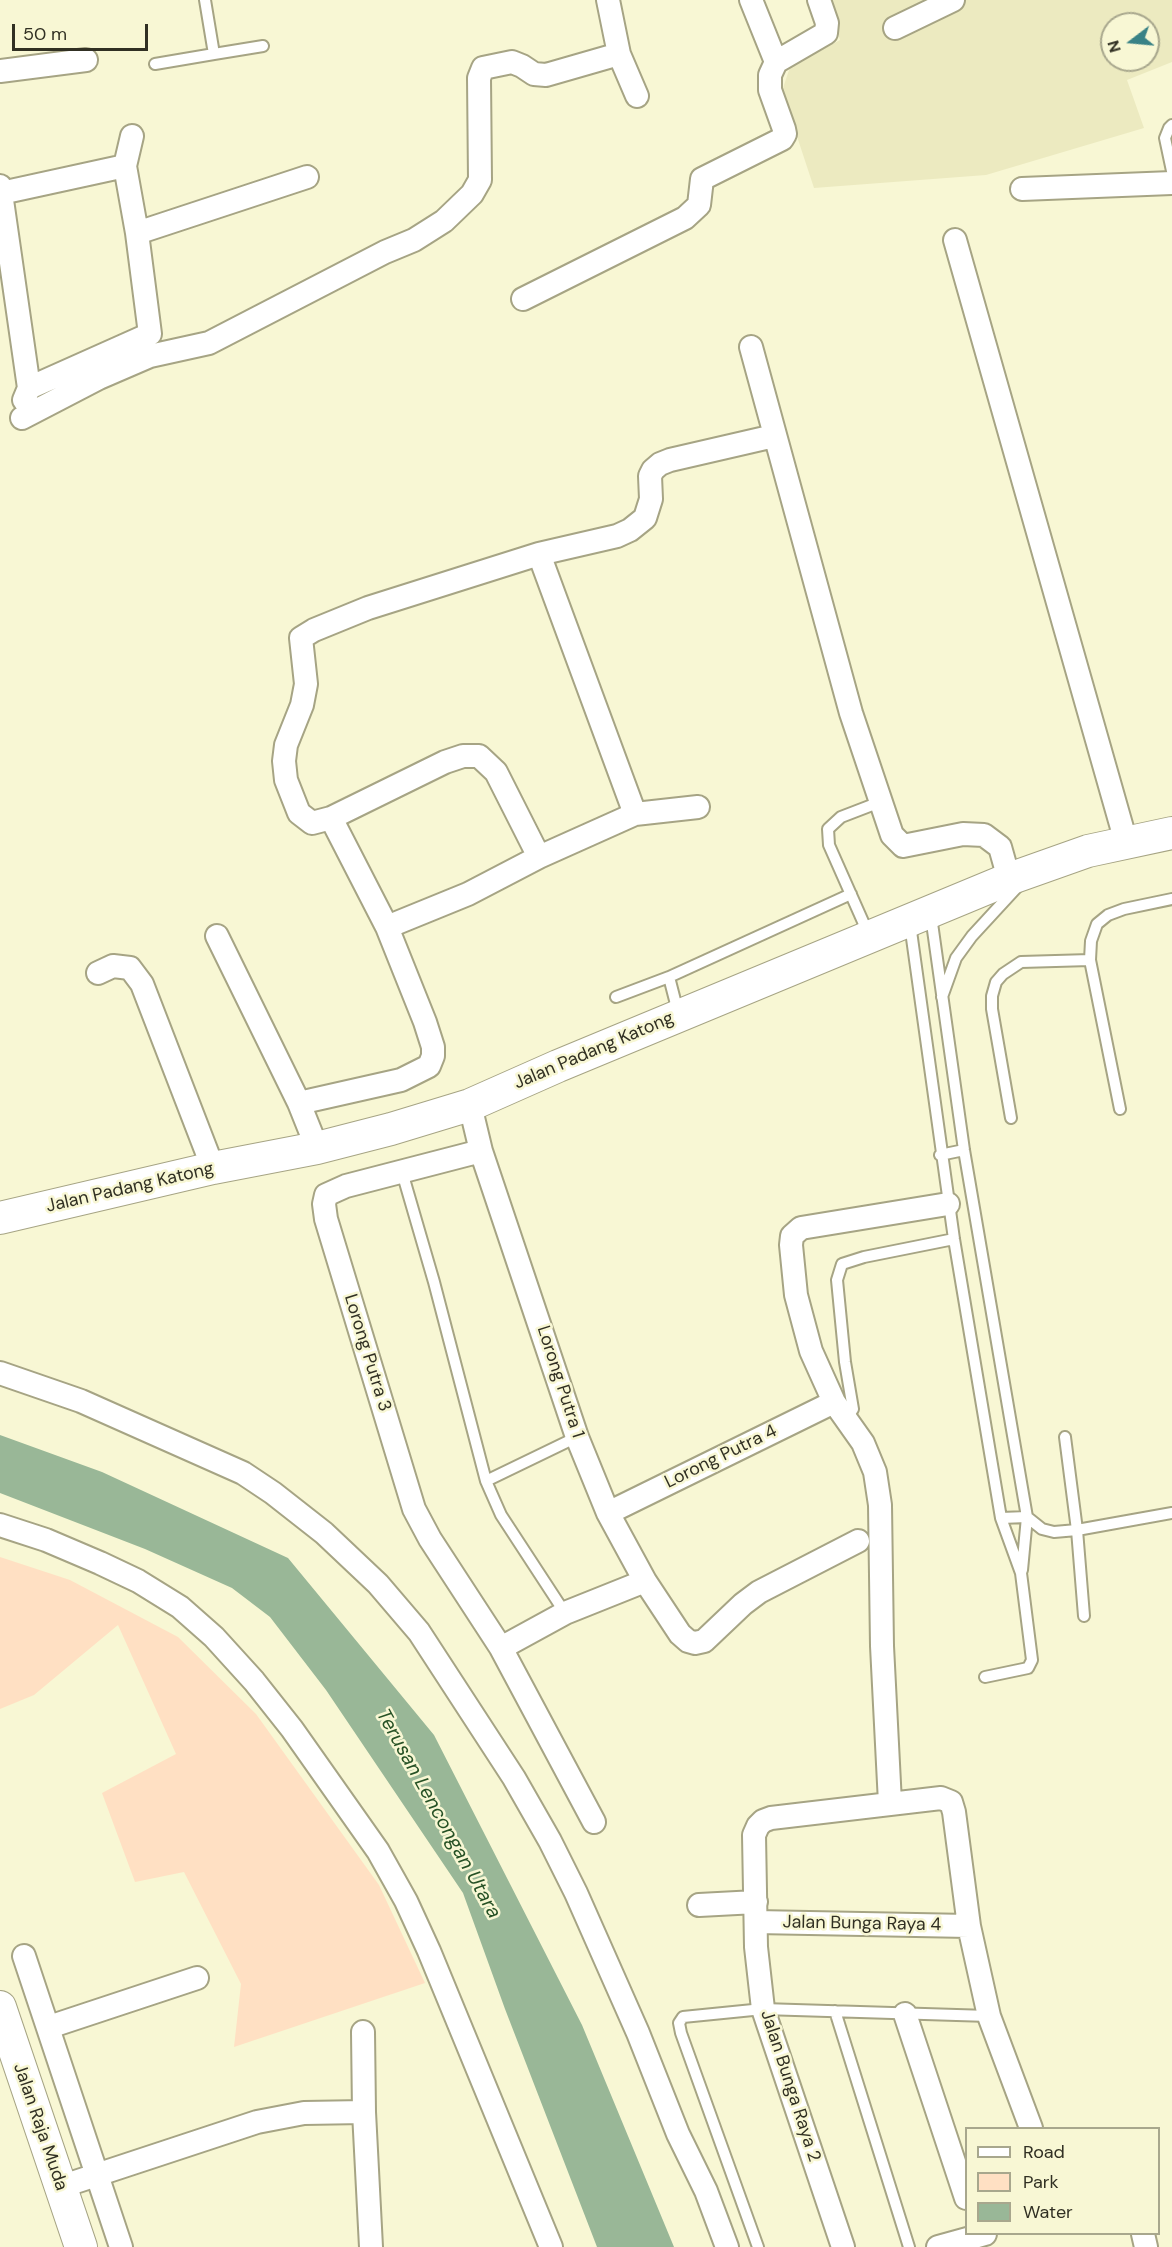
<!DOCTYPE html>
<html>
<head>
<meta charset="utf-8">
<style>
  body { margin:0 }
  #map { position:relative; width:1172px; height:2247px; overflow:hidden; background:#f8f7d4; font-family:"DM Sans",sans-serif }
  canvas { display:block }
  .legend { position:absolute; left:965px; top:2127px; width:195px; height:108px; box-sizing:border-box; background:#f8f7d4; border:2px solid #a8a78d; margin:0; padding:8px 10px; list-style:none; font-size:18px; color:#313023 }
  .legend li { display:flex; align-items:center; gap:12px; height:30px }
  .legend b { width:30px; border:2px solid #a8a78d }
  .north { position:absolute; left:1100px; top:12px; width:60px; height:60px; box-sizing:border-box; background:#f8f7d4; border:2px solid #a8a78d; border-radius:50%; rotate:254deg; font-size:16px; font-weight:700; line-height:24px; text-align:center; color:#313023 }
  .north::after { content:''; display:block; margin:auto; width:21px; height:27px; background:#398286; clip-path:polygon(50% 0,100% 100%,50% 72%,0 100%) }
  .scale { position:absolute; left:12px; top:24px; width:136px; height:27px; box-sizing:border-box; border:3px solid #313023; border-top:0; padding-left:8px; font-size:18px; line-height:21px; white-space:nowrap; color:#313023; -webkit-text-stroke:4px #f8f7d4; paint-order:stroke }
</style>
</head>
<body>
<div id="map">
<canvas width="1172" height="2247"></canvas>
<ul class="legend">
<li><b style="height:8px;background:#fff"></b>Road</li>
<li><b style="height:16px;background:#ffe0c3"></b>Park</li>
<li><b style="height:16px;background:#99b797"></b>Water</li>
</ul>
<div class="north">N</div>
<div class="scale">50 m</div>
</div>
<script>
const c = document.querySelector('canvas').getContext('2d');
c.lineJoin = 'round';
function fillPath(path, color) { c.fillStyle = color; c.fill(path, 'evenodd'); }
const shape = rows => new Path2D(rows.map(r => 'M' + r).join(''));
function trace(path, color, width, dash) { c.strokeStyle = color; c.lineWidth = width; c.lineCap = dash ? 'butt' : 'round'; c.setLineDash(dash || []); c.stroke(path); }
function label(font, color, halo, rows, align = 'center') {
  c.font = font + ' "DM Sans",sans-serif'; c.lineWidth = 5; c.setLineDash([]); c.textBaseline = 'middle'; c.strokeStyle = halo; c.fillStyle = color; for (const [text, x, y, turn = 0] of rows) {
    c.save(); c.translate(x, y); c.rotate((+turn || 0) * Math.PI / 180); c.textAlign = isNaN(turn) ? turn : align; if (halo) c.strokeText(text, 0, 0); c.fillText(text, 0, 0); c.restore();
  }
}
fillPath(shape([
  [829,0,1172,0,1172,62,1127,80,1144,128,986,175,814,188,782,91,790,67,840,40],
  [1112,24,1148,24,1148,60,1112,60]
]), '#eceac0');
fillPath(shape([
  [0,1557,70,1580,178,1637,256,1714,379,1885,425,1983,234,2047,241,1984,184,1872,135,1882,102,1793,176,1754,118,1625,34,1695,0,1709]
]), '#ffe0c3');
fillPath(shape([
  [0,1435,102,1472,288,1558,434,1735,582,2025,674,2247,597,2247,505,2009,463,1893,326,1690,270,1617,232,1588,145,1549,0,1493]
]), '#99b797');
const lane = shape([
  [205,0,214,54,263,46],
  [155,64,214,54],
  [1172,125,1169,128,1165,138,1172,171],
  [931,916,964,1150,1027,1517,1022,1570],
  [910,924,954,1239,1001,1518,1021,1573,1032,1660,1028,1668,985,1677],
  [868,933,829,845,828,829,841,817,880,802],
  [616,997,669,977],
  [942,997,956,958,972,936,1019,885],
  [678,1012,669,977,851,894],
  [1120,1109,1090,960,1091,941,1097,924,1108,915,1124,909,1172,899],
  [1011,1118,992,1009,992,996,996,982,1003,974,1021,962,1090,960],
  [940,1155,964,1150],
  [402,1172,434,1282,486,1481,501,1515,565,1613],
  [847,1418,853,1409,845,1362,837,1280,842,1264,864,1257,954,1239],
  [1065,1437,1077,1530,1084,1616],
  [486,1481,577,1437],
  [1001,1518,1027,1517,1042,1529,1054,1532,1077,1530,1172,1513],
  [835,2011,909,2247],
  [758,2247,681,2033,679,2023,683,2017,763,2009,989,2016]
]);
const street = shape([
  [608,0,619,54,637,96],
  [751,0,776,62],
  [895,28,953,0],
  [0,71,86,60],
  [0,186,29,388,24,400],
  [1022,189,1172,183],
  [1,193,125,166],
  [137,233,307,177],
  [955,240,1126,842],
  [523,299,685,218,699,205,702,179,782,139,785,134,784,129,770,90,770,75,776,62,826,33,827,23,819,0],
  [751,347,851,713,892,835,903,846,963,834,984,835,1000,847,1009,879],
  [29,388,150,334,137,233,125,166,132,136],
  [22,418,99,378,150,356,209,343,385,252,414,240,444,221,472,194,480,180,479,78,483,68,512,62,522,66,534,74,546,75,619,54],
  [539,554,635,814],
  [331,818,312,823,299,813,286,780,284,761,286,745,302,705,306,684,301,638,314,630,368,608,539,554,617,536,630,530,645,518,651,499,650,476,653,470,660,464,670,460,774,436],
  [387,927,468,894,539,857,635,814,698,807],
  [217,936,299,1103,317,1148],
  [98,973,113,966,130,968,142,984,213,1168],
  [299,1103,401,1080,429,1066,433,1056,433,1047,425,1022,387,927,331,818,445,762,463,756,479,756,496,772,539,857],
  [470,1105,481,1151,577,1437,608,1513,645,1581,680,1634,688,1641,695,1643,704,1641,743,1604,759,1592,858,1541],
  [481,1151,346,1186,326,1195,324,1204,326,1219,414,1509,430,1539,501,1648,565,1613,645,1581],
  [0,1373,81,1401,243,1473,273,1493,324,1533,378,1584,419,1632,514,1778,550,1841,576,1893,638,2033,678,2134,706,2191,727,2247],
  [608,1513,834,1402],
  [0,1525,46,1540,100,1563,138,1581,180,1607,214,1637,254,1681,292,1729,378,1851,406,1901,429,1951,551,2247],
  [501,1648,594,1822],
  [890,1803,882,1646,880,1505,875,1472,863,1443,834,1402,811,1351,796,1295,791,1245,792,1236,801,1228,948,1204],
  [699,1905,756,1902],
  [756,1922,969,1926],
  [24,1956,121,2247],
  [905,2014,966,2198],
  [49,2027,197,1978],
  [363,2032,364,2112,371,2247],
  [60,2187,257,2122,304,2113,364,2112],
  [1143,2234,1146,2247],
  [843,2247,763,2009,756,1947,754,1835,758,1826,763,1821,771,1818,941,1798,951,1802,954,1812,969,1926,989,2016,1031,2128],
  [938,2247,985,2234]
]);
const secondary = shape([
  [0,1218,213,1168,317,1148,391,1129,470,1105,558,1066,1009,879,1088,851,1172,833],
  [0,2007,81,2247]
]);
trace(lane, '#a6a484', 14);
trace(street, '#a6a484', 26);
trace(secondary, '#a6a484', 34);
trace(lane, '#fff', 10);
trace(street, '#fff', 22);
trace(secondary, '#fff', 32);
label('18px', '#313023', '#f8f7d4', [
  ["Jalan Padang Katong",594,1051,-23],
  ["Jalan Padang Katong",130,1188,-13],
  ["Lorong Putra 3",367,1353,73],
  ["Lorong Putra 1",560,1382,72],
  ["Lorong Putra 4",721,1457,-26],
  ["Jalan Bunga Raya 4",862,1924,1],
  ["Jalan Bunga Raya 2",790,2086,72],
  ["Jalan Raja Muda",40,2127,71]
]);
label('italic 20px', '#265125', '#f8f7d4', [
  ["Terusan Lencongan Utara",438,1814,61]
]);
</script>
</body>
</html>
